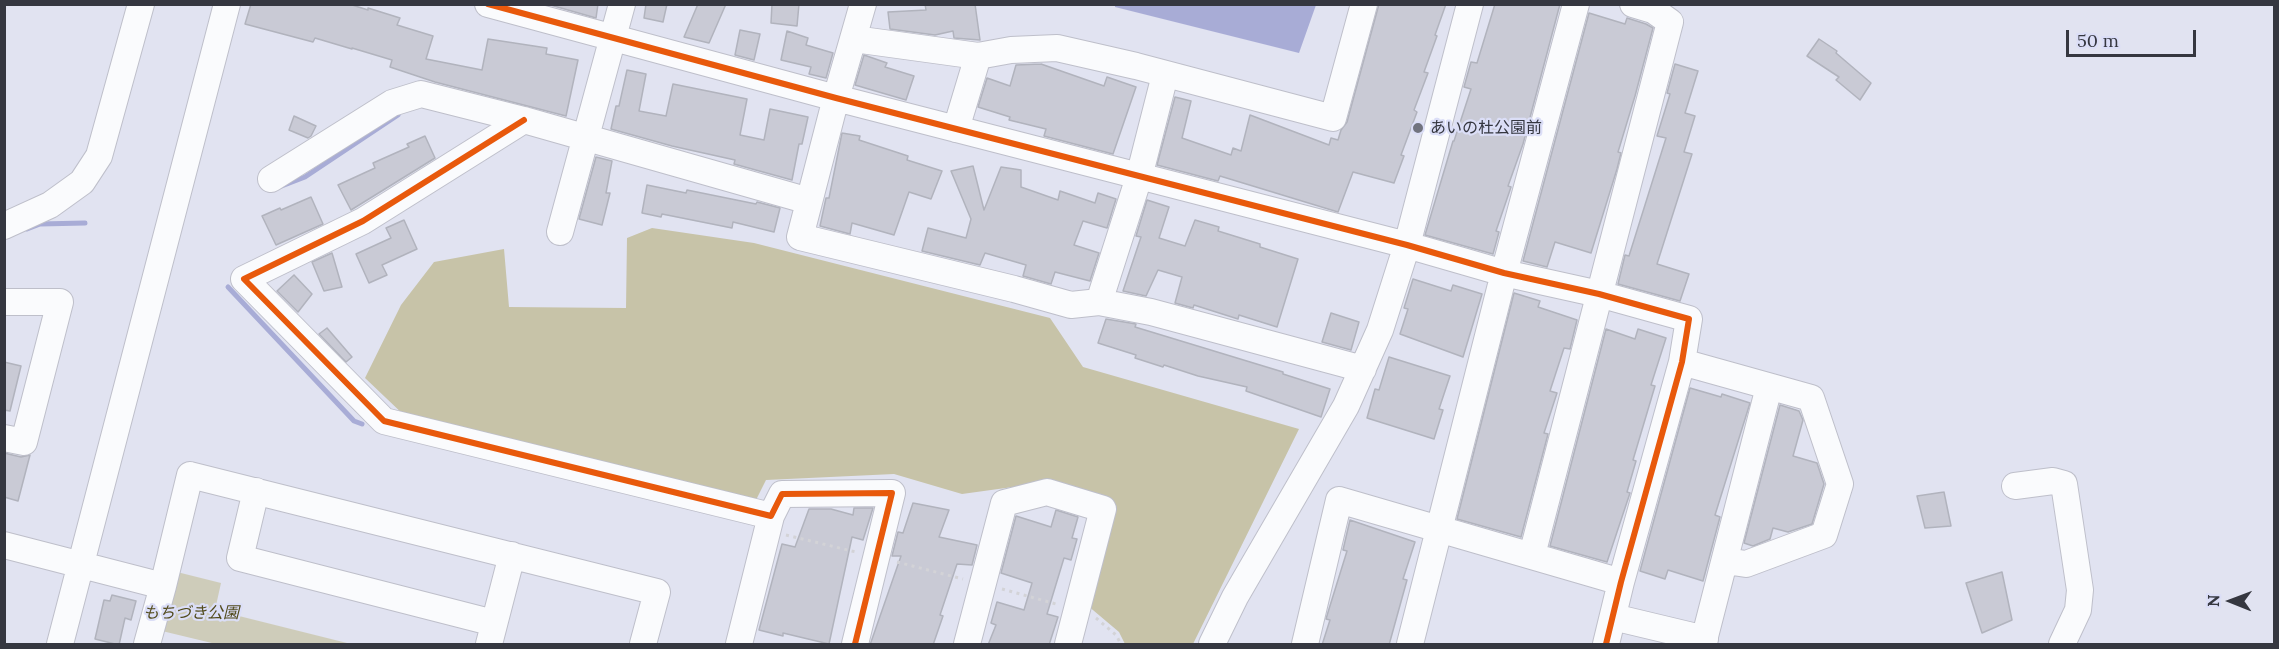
<!DOCTYPE html>
<html>
<head>
<meta charset="utf-8">
<style>
  body { margin:0 }
  #map { position:relative; width:2279px; height:649px; overflow:hidden; background:#e1e3f1; font-family:Lora,serif }
  canvas { display:block }
  .frame { position:absolute; inset:0; border:6px solid #353740; pointer-events:none }
  .north { position:absolute; left:2201px; top:571px; width:60px; height:60px; -webkit-text-stroke:4px #dbdef7; paint-order:stroke; rotate:271deg; font-size:16px; font-weight:700; line-height:24px; text-align:center; color:#353740 }
  .north::after { content:''; display:block; margin:auto; width:21px; height:27px; background:#353740; clip-path:polygon(50% 0,100% 100%,50% 72%,0 100%) }
  .scale { position:absolute; left:2066px; top:30px; width:130px; height:27px; box-sizing:border-box; border:3px solid #353740; border-top:0; padding-left:8px; font-size:18px; line-height:21px; white-space:nowrap; color:#353740; -webkit-text-stroke:4px #dbdef7; paint-order:stroke }
</style>
</head>
<body>
<div id="map">
<canvas width="2279" height="649"></canvas>
<div class="frame"></div>
<div class="north">N</div>
<div class="scale">50 m</div>
</div>
<script>
const c = document.querySelector('canvas').getContext('2d');
c.lineJoin = 'round';
function fillPath(path, color) { c.fillStyle = color; c.fill(path, 'evenodd'); }
const shape = rows => new Path2D(rows.map(r => 'M' + r).join(''));
function trace(path, color, width, dash) { c.strokeStyle = color; c.lineWidth = width; c.lineCap = dash ? 'butt' : 'round'; c.setLineDash(dash || []); c.stroke(path); }
function label(font, color, halo, rows, align = 'center') {
  c.font = font + ' Lora,"Noto Sans JP",serif'; c.lineWidth = 4.5; c.setLineDash([]); c.textBaseline = 'middle'; c.strokeStyle = halo; c.fillStyle = color; for (const [text, x, y, turn = 0] of rows) {
    c.save(); c.translate(x, y); c.rotate((+turn || 0) * Math.PI / 180); c.textAlign = isNaN(turn) ? turn : align; if (halo) c.strokeText(text, 0, 0); c.fillText(text, 0, 0); c.restore();
  }
}
fillPath(shape([
  [177,572,221,583,215,610,351,644,216,644,162,631]
]), '#ceccba');
fillPath(shape([
  [652,228,754,243,1050,318,1083,367,1299,429,1193,644,1125,644,1119,632,1087,605,1113,504,1049,482,962,494,894,474,766,480,755,502,406,417,365,378,401,305,434,262,504,249,509,307,626,308,627,238]
]), '#c7c3a8');
fillPath(shape([
  [1115,4,1316,4,1316,5,1299,53,1115,7]
]), '#a8acd6');
trace(shape([
  [279,187,305,177,398,115],
  [27,229,40,224,85,223],
  [228,287,354,421,362,424]
]), '#a8acd6', 5);
const building = shape([
  [251,4,349,4,368,10,368,8,400,18,397,25,433,36,426,59,482,70,488,39,547,48,546,54,578,60,566,116,435,82,390,67,392,60,352,48,352,49,315,38,313,42,245,24,251,4],
  [547,4,598,4,596,18,547,4],
  [646,4,667,4,663,22,644,18,646,4],
  [698,4,726,4,709,43,684,37,698,4],
  [772,4,799,4,797,26,771,23,772,4],
  [925,4,975,4,980,40,954,38,953,31,935,35,890,29,888,12,926,10,925,4],
  [1379,4,1446,4,1435,35,1437,36,1424,72,1428,73,1414,110,1417,112,1401,155,1404,156,1394,183,1353,172,1338,212,1220,176,1218,181,1157,165,1175,97,1191,101,1182,138,1231,155,1233,148,1241,151,1250,115,1329,145,1331,138,1338,140,1341,130,1347,122,1379,4],
  [1495,4,1560,4,1523,144,1508,186,1511,187,1496,231,1499,232,1493,254,1425,235,1453,141,1454,141,1471,89,1464,87,1471,62,1477,63,1495,4],
  [1589,13,1625,24,1627,18,1646,24,1653,28,1635,96,1618,152,1621,153,1617,169,1591,253,1555,242,1547,267,1523,261,1589,13],
  [740,30,760,34,754,60,735,55,740,30],
  [787,31,808,38,806,45,833,53,826,78,809,74,811,67,781,60,787,31],
  [1819,39,1837,51,1836,53,1871,83,1860,100,1836,80,1839,77,1807,56,1819,39],
  [864,55,887,63,885,67,914,76,906,100,855,85,864,55],
  [1041,64,1104,86,1107,77,1136,87,1113,154,1044,136,1046,129,1009,120,1010,117,978,107,987,78,1010,86,1016,65,1041,64],
  [1675,64,1698,71,1685,113,1695,116,1684,152,1692,154,1657,264,1689,274,1680,301,1618,284,1625,255,1629,256,1666,138,1657,136,1670,94,1667,93,1675,64],
  [627,70,646,74,639,111,666,116,673,84,747,99,740,135,764,140,770,109,808,117,802,144,799,144,792,180,734,164,735,160,672,146,611,129,616,106,619,106,627,70],
  [294,116,316,126,311,136,308,138,289,130,294,116],
  [842,133,860,136,859,140,908,156,907,160,942,171,931,199,909,192,894,235,852,223,850,234,820,226,826,198,829,198,842,133],
  [425,136,435,158,351,210,338,185,375,168,373,163,409,147,407,144,425,136],
  [596,157,612,161,606,193,610,193,602,225,579,219,596,157],
  [973,166,984,210,1001,167,1021,170,1021,187,1058,200,1060,191,1095,203,1098,193,1116,199,1107,228,1083,221,1074,245,1099,253,1090,281,1055,272,1051,284,1023,276,1026,265,985,253,980,265,922,251,928,228,966,238,971,219,951,171,973,166],
  [647,185,686,193,687,190,756,204,757,202,780,208,774,232,733,222,732,228,662,214,661,217,642,213,647,185],
  [311,197,323,224,276,245,262,216,280,208,281,210,311,197],
  [1147,200,1169,207,1159,238,1185,246,1195,220,1219,227,1218,231,1260,244,1260,247,1298,259,1277,327,1239,315,1238,319,1194,305,1193,308,1175,303,1182,277,1158,270,1146,296,1123,291,1141,237,1136,236,1147,200],
  [404,220,417,249,382,265,387,275,369,283,356,254,391,238,386,228,404,220],
  [332,253,342,287,324,291,312,262,332,253],
  [294,275,312,294,298,312,277,291,294,275],
  [1413,279,1451,291,1453,285,1482,294,1463,357,1400,334,1408,309,1404,308,1413,279],
  [1514,293,1540,301,1538,307,1577,320,1570,349,1564,348,1550,391,1557,393,1544,433,1548,434,1521,537,1457,519,1514,293],
  [1331,313,1359,322,1351,350,1322,342,1331,313],
  [1106,319,1136,324,1135,327,1283,372,1283,374,1330,389,1321,417,1246,391,1247,387,1198,376,1164,365,1163,367,1135,358,1136,355,1098,343,1106,319],
  [327,328,352,357,346,362,319,334,327,328],
  [1606,329,1635,339,1638,329,1666,338,1651,385,1655,386,1633,460,1636,461,1627,492,1630,493,1607,562,1550,546,1606,329],
  [1389,357,1450,376,1439,409,1443,410,1434,439,1367,418,1375,389,1379,390,1389,357],
  [4,362,21,366,10,411,4,410,4,362],
  [1690,388,1721,397,1722,394,1750,403,1715,515,1720,517,1703,581,1668,570,1665,579,1640,571,1690,388],
  [1780,405,1799,411,1803,420,1793,456,1817,463,1824,484,1812,524,1788,532,1773,528,1770,539,1753,546,1744,543,1780,405],
  [4,453,21,457,30,455,18,501,4,497,4,453],
  [1944,492,1951,526,1925,528,1917,496,1944,492],
  [913,503,949,510,939,537,977,545,972,565,957,564,940,615,943,616,933,645,870,645,901,556,892,556,898,532,903,533,913,503],
  [854,508,873,508,863,540,852,537,829,644,783,633,783,636,759,630,782,544,795,547,809,509,831,509,853,515,854,508],
  [1056,510,1078,517,1072,538,1077,539,1071,560,1064,558,1047,614,1058,617,1049,645,988,645,996,625,991,623,997,602,1024,610,1032,583,1001,573,1016,516,1051,527,1056,510],
  [1350,520,1415,542,1403,579,1407,580,1389,645,1322,645,1330,620,1326,619,1329,609,1347,551,1343,550,1350,520],
  [2002,572,2012,620,1982,633,1966,583,2002,572],
  [112,595,136,601,131,620,125,618,119,645,95,639,104,600,110,601,112,595]
]);
fillPath(building, '#c9cad5');
trace(building, '#b1b3bd', 1.5);
const minor = shape([
  [488,4,836,98,1407,245,1504,273,1599,294,1689,319,1682,362,1621,582,1606,644],
  [863,4,836,98,800,237,1014,289,1071,305,1099,302,1151,312,1363,369],
  [854,39,978,56,1011,50,1057,48,1136,66,1333,118,1364,4],
  [524,120,363,221,244,279,384,421,771,516,782,494,892,493,855,644],
  [956,129,978,56],
  [271,179,392,103,421,94,524,120,809,201],
  [4,226,50,205,82,182,99,156,141,4],
  [560,232,622,4],
  [4,302,60,302,24,442,4,438],
  [1099,302,1139,177,1165,75],
  [1682,362,1811,398,1840,484,1824,535,1746,564,1726,561],
  [2015,486,2053,481,2064,484,2080,590,2078,610,2062,644],
  [256,491,240,558,494,623],
  [4,545,163,586,190,475,657,592,643,644],
  [1532,555,1670,22,1653,10,1633,4],
  [1613,617,1705,639],
  [60,644,227,4],
  [147,644,163,586],
  [489,644,512,555],
  [739,644,771,516],
  [967,644,1004,503,1047,492,1103,509,1068,644],
  [1212,644,1235,597,1346,406,1380,330,1407,245,1470,4],
  [1305,644,1339,500,1621,582],
  [1410,644,1504,273,1576,4],
  [1703,644,1769,387]
]);
trace(minor, '#bebfca', 28);
trace(shape([
  [786,535,856,552],
  [897,562,963,579],
  [1002,589,1056,604],
  [1096,618,1116,635,1121,644]
]), '#d3d3d7', 3, [3, 4.5]);
trace(minor, '#fafbfd', 26);
trace(shape([
  [488,4,836,98,1407,245,1504,273,1599,294,1689,319,1682,362,1621,582,1606,644],
  [524,120,363,221,244,279,384,421,771,516,782,494,892,493,855,644]
]), '#e8590c', 6);
for (const [x, y, r, color] of [
  [1418,128,6,"#71737e"]
]) { const dot = new Path2D(); dot.arc(x, y, r, 0, 2 * Math.PI); c.fillStyle = color; c.fill(dot); trace(dot, '#dbdef7', 2); }
label('16px', '#353740', '#dbdef7', [
  ["あいの杜公園前",1430,128]
], 'left');
label('italic 16px', '#524b1c', '#dbdef7', [
  ["もちづき公園",191,613]
]);
</script>
</body>
</html>
